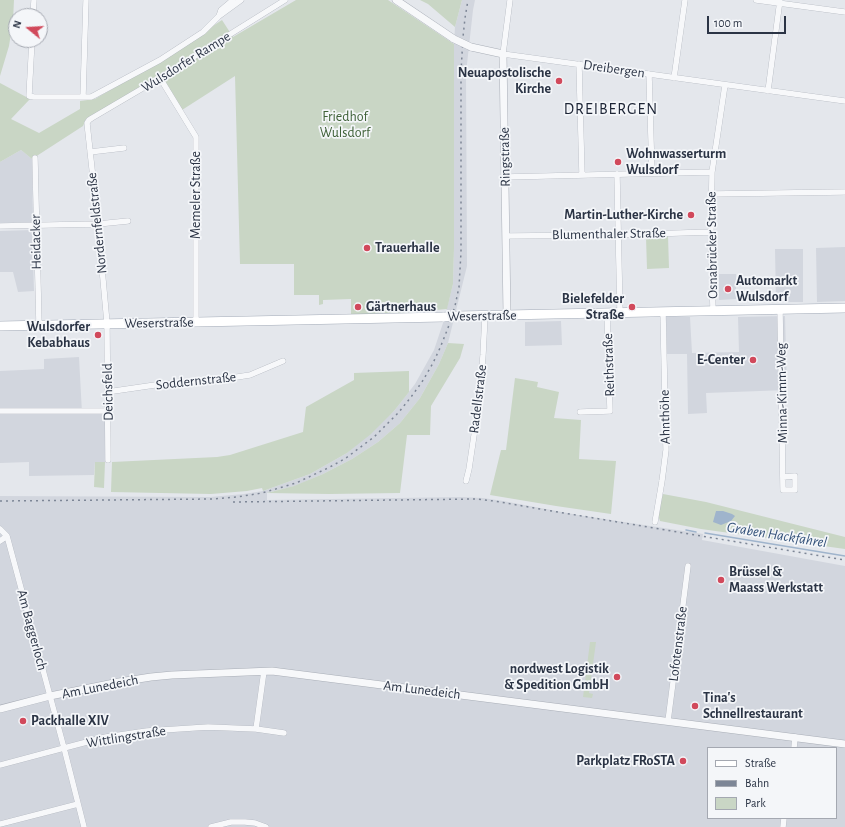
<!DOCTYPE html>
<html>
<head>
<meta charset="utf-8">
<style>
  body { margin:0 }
  #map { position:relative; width:845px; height:827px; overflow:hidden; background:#e4e7ec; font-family:"Alegreya Sans",sans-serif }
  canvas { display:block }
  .legend { position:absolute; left:707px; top:747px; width:130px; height:72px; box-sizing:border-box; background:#f4f6f9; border:1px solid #a4a8b1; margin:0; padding:5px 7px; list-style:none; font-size:12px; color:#2b3445 }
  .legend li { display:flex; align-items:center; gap:8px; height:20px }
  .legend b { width:20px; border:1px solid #a4a8b1 }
  .north { position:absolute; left:8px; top:8px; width:40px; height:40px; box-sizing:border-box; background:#f4f6f9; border:1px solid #a4a8b1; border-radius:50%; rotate:288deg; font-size:11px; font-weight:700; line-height:16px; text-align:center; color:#2b3445 }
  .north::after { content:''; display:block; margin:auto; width:14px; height:18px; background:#d1495b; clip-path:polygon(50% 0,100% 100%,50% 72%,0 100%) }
  .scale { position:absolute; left:707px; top:16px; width:79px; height:18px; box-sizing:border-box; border:2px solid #2b3445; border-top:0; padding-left:5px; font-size:12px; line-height:14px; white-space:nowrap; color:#2b3445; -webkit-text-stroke:3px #f4f6f9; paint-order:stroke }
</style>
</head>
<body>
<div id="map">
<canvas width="845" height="827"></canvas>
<ul class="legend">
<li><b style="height:5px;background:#fff"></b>Straße</li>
<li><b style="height:5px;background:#7d8696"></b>Bahn</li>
<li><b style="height:11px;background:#c9d6c5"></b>Park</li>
</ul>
<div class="north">N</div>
<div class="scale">100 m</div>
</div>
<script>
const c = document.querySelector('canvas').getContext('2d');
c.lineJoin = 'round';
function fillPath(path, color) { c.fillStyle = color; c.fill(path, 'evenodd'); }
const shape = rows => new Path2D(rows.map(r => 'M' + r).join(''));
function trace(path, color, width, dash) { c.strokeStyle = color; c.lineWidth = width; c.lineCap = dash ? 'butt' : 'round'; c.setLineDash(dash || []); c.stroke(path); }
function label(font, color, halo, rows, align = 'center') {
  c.font = font + ' "Alegreya Sans",sans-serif'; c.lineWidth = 3.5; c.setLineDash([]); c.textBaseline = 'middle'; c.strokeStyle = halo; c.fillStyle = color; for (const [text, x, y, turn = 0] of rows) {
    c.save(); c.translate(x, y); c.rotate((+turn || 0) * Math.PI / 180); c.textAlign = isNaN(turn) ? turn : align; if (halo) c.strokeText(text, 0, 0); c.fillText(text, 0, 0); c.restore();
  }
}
fillPath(shape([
  [462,0,475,0,473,10,466,73,467,266,448,343,439,364,420,398,400,423,378,442,352,459,323,474,295,486,267,493,267,500,461,497,483,498,503,501,578,515,703,534,702,540,845,566,845,827,0,827,0,496,210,497,244,494,263,491,310,474,347,453,394,411,415,384,434,350,443,323,453,284,454,248,454,44,455,27],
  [708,748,836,748,836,818,708,818],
  [21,150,32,159,33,222,0,223,0,162],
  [32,230,34,291,18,292,13,272,0,272,0,231],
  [845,247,845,301,817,302,816,248],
  [775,249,803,249,803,302,776,302],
  [719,274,736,274,736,299,719,300],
  [785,316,787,390,706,393,707,413,688,414,687,354,667,354,666,317,690,317,692,353,739,352,738,317],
  [561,321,562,345,525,346,525,322],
  [79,357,82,413,105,413,105,462,95,462,94,475,29,476,29,462,0,463,0,371,44,369,44,359]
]), '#d2d6de');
fillPath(shape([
  [0,0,14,0,13,20,9,46,0,76],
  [296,0,388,0,454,44,454,248,453,284,447,309,414,312,351,315,351,299,323,300,323,304,319,305,319,295,294,295,294,264,240,264,235,76,182,110,161,76,86,119,83,126,32,159,21,150,0,162,0,83,30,99,11,119,39,133,80,109,80,101,95,99,161,60,222,20,233,37],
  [420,0,462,0,455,27,428,4],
  [668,236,669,268,647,269,646,237],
  [448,343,464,344,460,358,431,406,430,435,407,435,400,493,329,494,267,493,294,486,323,474,352,459,378,442,400,423,420,398,439,364],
  [409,371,409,392,394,411,371,434,347,453,310,474,263,491,262,488,247,491,211,494,111,492,112,462,217,457,230,455,303,432,306,407,354,380,354,373],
  [515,378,538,382,537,387,559,392,554,418,581,420,579,459,616,461,611,514,556,506,490,495,501,450,506,450],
  [95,462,105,462,104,488,94,487],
  [663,494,706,502,845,537,845,549,701,529,660,521,658,515,658,512],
  [590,642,596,642,589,693,593,694,592,698,583,697]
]), '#c9d6c5');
fillPath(shape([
  [716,511,723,511,732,514,735,516,731,521,721,525,713,522]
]), '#9fb4cc');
trace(shape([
  [686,530,696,532],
  [705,533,845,556]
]), '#9fb4cc', 1.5);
const minor = shape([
  [510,0,503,54,845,101],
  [756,0,845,12],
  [33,16,34,0],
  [219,16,221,10,233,0],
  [32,40,29,96,34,97,91,97,95,95,160,60,203,32,219,16,241,0],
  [579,64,582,175],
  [649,74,652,173],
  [160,78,196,137,196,322],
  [674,78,685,0],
  [768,91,780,0],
  [83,97,86,0],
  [90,152,124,148],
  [35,158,39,325],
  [617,174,620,313],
  [505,177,712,172],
  [711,194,845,192],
  [0,226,98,224,128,221],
  [506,236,618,235,711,232],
  [780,310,783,490,795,490,795,476,783,477],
  [713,311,711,232,712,172,725,85],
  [107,392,155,385,224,379,250,375,283,361],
  [0,411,108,411],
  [580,412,610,411,607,313],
  [108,460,107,323,98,224,87,123,89,120,92,118,160,78,285,0],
  [466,481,469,469,480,395,483,355,485,316],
  [655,522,662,481,666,450,663,312],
  [0,529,7,536,64,748,84,827],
  [0,541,7,536],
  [668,721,688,566],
  [256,729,284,733],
  [794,748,795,737],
  [0,765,64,748,106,737,147,731,208,727,256,729,264,671],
  [0,824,78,804],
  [211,827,231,822,245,822,255,823,266,827],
  [783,827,784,818]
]);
const tertiary = shape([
  [396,0,454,39],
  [471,47,503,54,507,315],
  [0,709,50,696,119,682,151,677,172,675,272,671,845,744]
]);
const primary = shape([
  [457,316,845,308],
  [0,326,444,317]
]);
trace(minor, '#a9aeb7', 6);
trace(tertiary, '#a9aeb7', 8);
trace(primary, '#a3abb8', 10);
trace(minor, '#f7f8fa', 5.5);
trace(tertiary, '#f7f8fa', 7);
trace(primary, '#fff', 9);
trace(shape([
  [0,501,212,499,237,497,262,493,296,483,330,467,346,458,374,437,399,412,411,397,422,382,433,363,440,348,448,328,455,306,459,287,461,252,461,72,463,37,465,18,468,0],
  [233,502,476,499,494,501,546,510,845,560]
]), '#7d8696', 1.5, [2, 4]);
const tertiaryBridge = shape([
  [454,39,471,47]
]);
const primaryBridge = shape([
  [444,317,457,316]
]);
trace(tertiaryBridge, '#a9aeb7', 8, []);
trace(primaryBridge, '#a3abb8', 10, []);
trace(tertiaryBridge, '#f7f8fa', 7);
trace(primaryBridge, '#fff', 9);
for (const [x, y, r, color] of [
  [559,81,4,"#d1495b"],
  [618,162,4,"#d1495b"],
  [691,215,4,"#d1495b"],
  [367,248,4,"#d1495b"],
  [728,289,4,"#d1495b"],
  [358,307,4,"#d1495b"],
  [632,307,4,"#d1495b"],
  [98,335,4,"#d1495b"],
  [753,360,4,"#d1495b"],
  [721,580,4,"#d1495b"],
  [617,677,4,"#d1495b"],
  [695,706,4,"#d1495b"],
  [23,721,4,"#d1495b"],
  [683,761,4,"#d1495b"]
]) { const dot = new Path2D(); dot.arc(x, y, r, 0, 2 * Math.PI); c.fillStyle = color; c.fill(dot); trace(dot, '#f4f6f9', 1.5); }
label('14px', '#2b3445', '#f4f6f9', [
  ["Wulsdorfer Rampe",186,62,-32],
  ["Dreibergen",614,69,8],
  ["Ringstraße",505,157,-91],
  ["Memeler Straße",196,195,-90],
  ["Nordernfeldstraße",97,223,-96],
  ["Blumenthaler Straße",609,234,-1],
  ["Heidacker",36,242,-91],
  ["Osnabrücker Straße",712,245,-91],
  ["Weserstraße",482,316,-1],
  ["Weserstraße",159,323,-1],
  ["Reithstraße",609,365,-92],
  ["Soddernstraße",196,381,-6],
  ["Deichsfeld",108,392,-91],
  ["Minna-Kimm-Weg",782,393,-91],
  ["Radellstraße",478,399,-83],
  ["Ahnthöhe",665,417,-91],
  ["Am Baggerloch",32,630,75],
  ["Lofotenstraße",678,644,-83],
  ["Am Lunedeich",100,687,-11],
  ["Am Lunedeich",422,690,7],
  ["Wittlingstraße",126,737,-9]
]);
label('bold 14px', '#2b3445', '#f4f6f9', [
  ["Neuapostolische",551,73],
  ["Kirche",551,89],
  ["Wohnwasserturm",626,154,"left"],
  ["Wulsdorf",626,170,"left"],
  ["Martin-Luther-Kirche",683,215],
  ["Trauerhalle",375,248,"left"],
  ["Automarkt",736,281,"left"],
  ["Wulsdorf",736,297,"left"],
  ["Bielefelder",624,299],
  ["Straße",624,315],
  ["Gärtnerhaus",366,307,"left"],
  ["Wulsdorfer",90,327],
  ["Kebabhaus",90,343],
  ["E-Center",745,360],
  ["Brüssel &",729,572,"left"],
  ["Maass Werkstatt",729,588,"left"],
  ["nordwest Logistik",609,669],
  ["& Spedition GmbH",609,685],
  ["Tina's",703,698,"left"],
  ["Schnellrestaurant",703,714,"left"],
  ["Packhalle XIV",31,721,"left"],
  ["Parkplatz FRoSTA",675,761]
], 'right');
label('14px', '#3f6138', '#f4f6f9', [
  ["Friedhof",345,117],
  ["Wulsdorf",345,133]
]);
label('italic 15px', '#34527a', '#f4f6f9', [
  ["Graben Hackfahrel",777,535,9]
]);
c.letterSpacing = '1px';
label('16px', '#1d2536', '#f4f6f9', [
  ["DREIBERGEN",611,109]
]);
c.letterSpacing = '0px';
</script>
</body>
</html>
